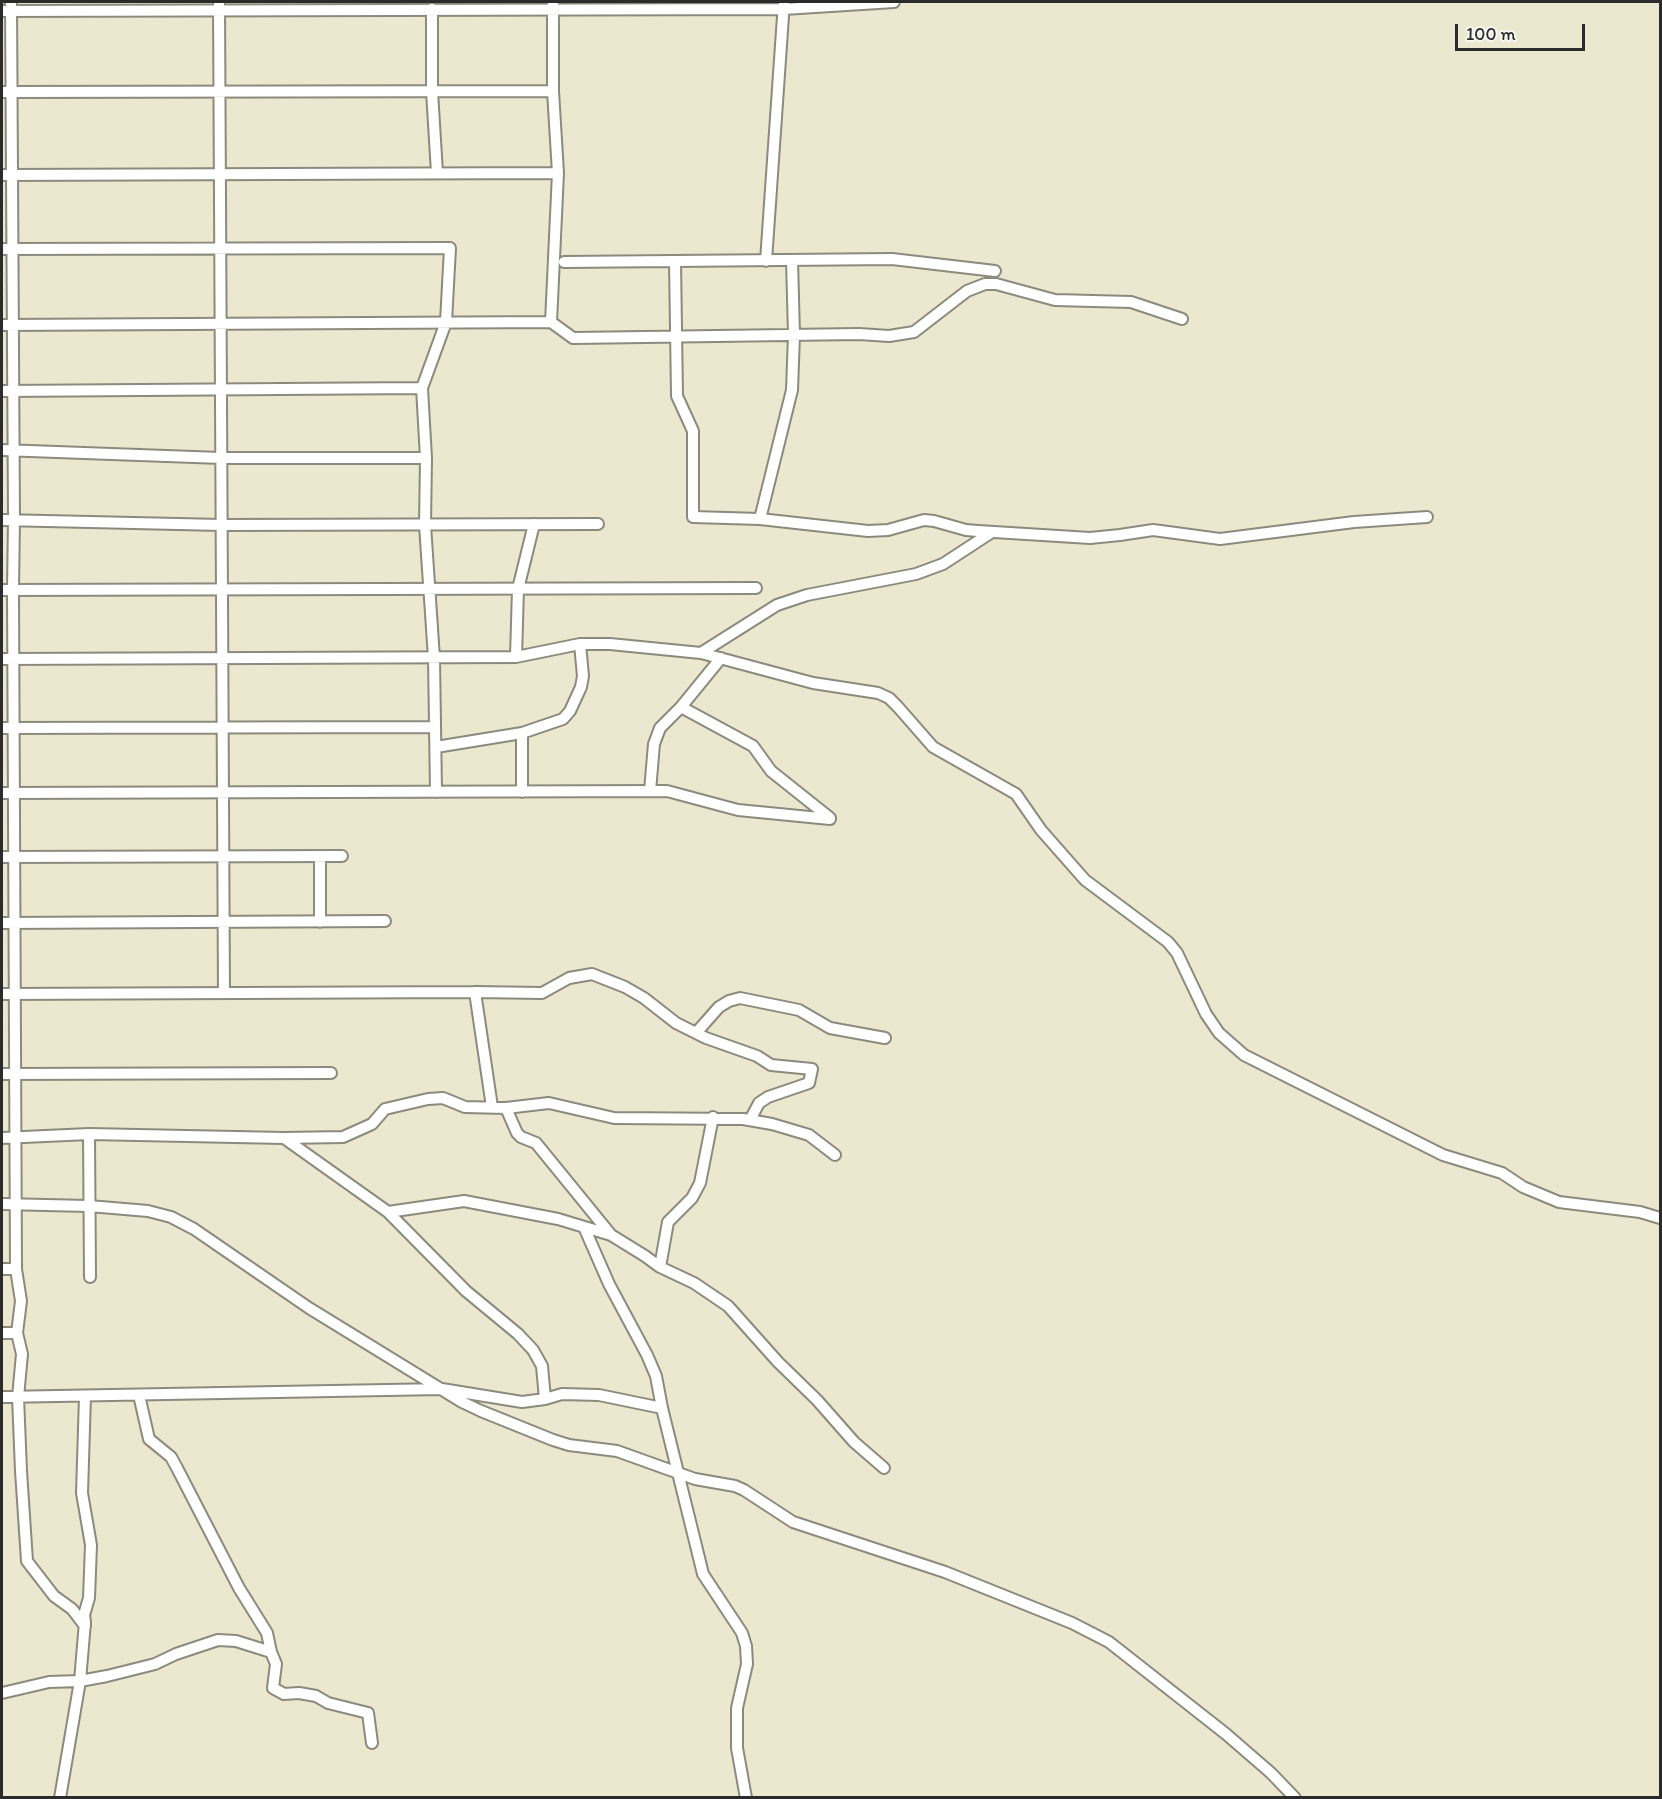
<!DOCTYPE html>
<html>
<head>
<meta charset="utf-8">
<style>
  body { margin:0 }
  #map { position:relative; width:1662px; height:1799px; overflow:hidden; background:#ece8cf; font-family:Itim,sans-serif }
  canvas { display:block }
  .frame { position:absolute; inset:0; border:3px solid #2b2b2b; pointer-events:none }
  .scale { position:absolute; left:1455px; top:24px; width:130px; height:27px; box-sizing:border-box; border:3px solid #2b2b2b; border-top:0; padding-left:8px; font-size:18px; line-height:21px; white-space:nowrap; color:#2b2b2b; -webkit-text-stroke:4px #f6f6f2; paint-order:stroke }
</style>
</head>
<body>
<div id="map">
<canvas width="1662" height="1799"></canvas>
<div class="frame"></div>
<div class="scale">100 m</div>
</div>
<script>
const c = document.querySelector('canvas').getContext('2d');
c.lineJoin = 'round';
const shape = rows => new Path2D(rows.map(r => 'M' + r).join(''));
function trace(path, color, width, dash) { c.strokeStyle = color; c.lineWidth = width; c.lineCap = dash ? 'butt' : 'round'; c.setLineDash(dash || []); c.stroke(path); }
const minor = shape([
  [11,2,14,519,13,590,16,1269,21,1301,17,1333,22,1354,18,1397,21,1471,27,1561,54,1596,72,1609,85,1626],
  [219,2,224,993],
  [432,9,432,91,437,173],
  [2,11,784,9,894,2],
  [2,92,553,91],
  [2,175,558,173],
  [2,249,450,248,446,322,422,388,426,458,425,525,434,658,436,792],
  [675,261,677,396,693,431,693,517,760,519,868,531,888,530,924,520,934,521,966,530,978,531,1090,538,1120,535,1153,530,1220,539,1354,522,1427,517],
  [766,261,784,2],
  [564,262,892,259,995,271],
  [551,322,558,173,553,91,553,2],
  [2,325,551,322,573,338,859,334,889,336,914,332,967,291,985,284,996,284,1055,300,1131,302,1182,319],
  [2,391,422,388],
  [2,450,221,458,426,458],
  [760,519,792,390,794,335,792,260],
  [2,520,221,525,598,524],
  [2,590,756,588],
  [701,653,777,605,807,595,916,574,943,564,992,532],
  [516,657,518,589,534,524],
  [2,659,516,657,580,644,610,644,701,653,813,683,878,693,889,698,898,707,933,747,1016,794,1041,830,1085,880,1168,942,1177,953,1206,1014,1219,1033,1244,1055,1443,1155,1502,1173,1523,1187,1559,1202,1640,1212,1660,1218],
  [681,707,753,746,771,771,830,818],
  [2,728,434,727],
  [522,733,522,792],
  [436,747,522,733,563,719,570,711,581,687,583,676,580,644],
  [650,791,654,744,660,728,681,707,721,658],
  [2,793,667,791,738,810,830,819],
  [2,857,342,856],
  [320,922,320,856],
  [2,923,385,921],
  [2,994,475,992],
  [696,1033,719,1007,729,1001,740,998,799,1010,830,1028,885,1038],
  [2,1074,331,1073],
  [492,1107,475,992,542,993,569,978,592,974,625,987,644,998,676,1023,706,1038,757,1056,771,1065,812,1069,809,1083,768,1097,759,1103,750,1120],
  [506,1108,517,1133,521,1137,536,1143,611,1235],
  [89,1134,90,1277],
  [2,1138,89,1134,284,1138,343,1137,372,1124,385,1109,428,1099,443,1098,465,1107,506,1108,549,1103,614,1118,743,1119,772,1124,809,1135,835,1155],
  [284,1138,388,1212,464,1201,558,1219,611,1235,645,1256,660,1267,694,1283,728,1306,778,1362,817,1400,854,1442,884,1468],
  [2,1204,89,1206,148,1211,171,1217,194,1229,309,1308,462,1402,481,1411,553,1440,569,1445,617,1451,695,1479,735,1486,744,1490,793,1522,945,1572,1072,1623,1109,1642,1226,1734,1271,1773,1295,1798],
  [388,1212,466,1291,518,1334,533,1350,542,1366,545,1399],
  [584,1227,609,1284,647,1355,656,1376,662,1408,703,1574,742,1633,746,1646,747,1664,737,1708,737,1748,746,1798],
  [660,1267,668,1222,692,1198,700,1183,713,1117],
  [2,1269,16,1269],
  [2,1333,17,1333],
  [139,1395,149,1439,171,1457,177,1468,239,1588,267,1633,271,1652],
  [2,1397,442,1389,522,1402,545,1399,562,1394,599,1395,662,1408],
  [2,1693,49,1682,80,1681,107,1676,155,1664,176,1654,218,1640,236,1641,271,1652,276,1664,273,1688,284,1694,299,1693,316,1696,328,1703,368,1713,372,1743],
  [60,1798,80,1681,85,1622,84,1615,89,1598,91,1545,82,1493,85,1396]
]);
trace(minor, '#8c8a7d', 14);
trace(minor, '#fff', 10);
</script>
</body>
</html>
